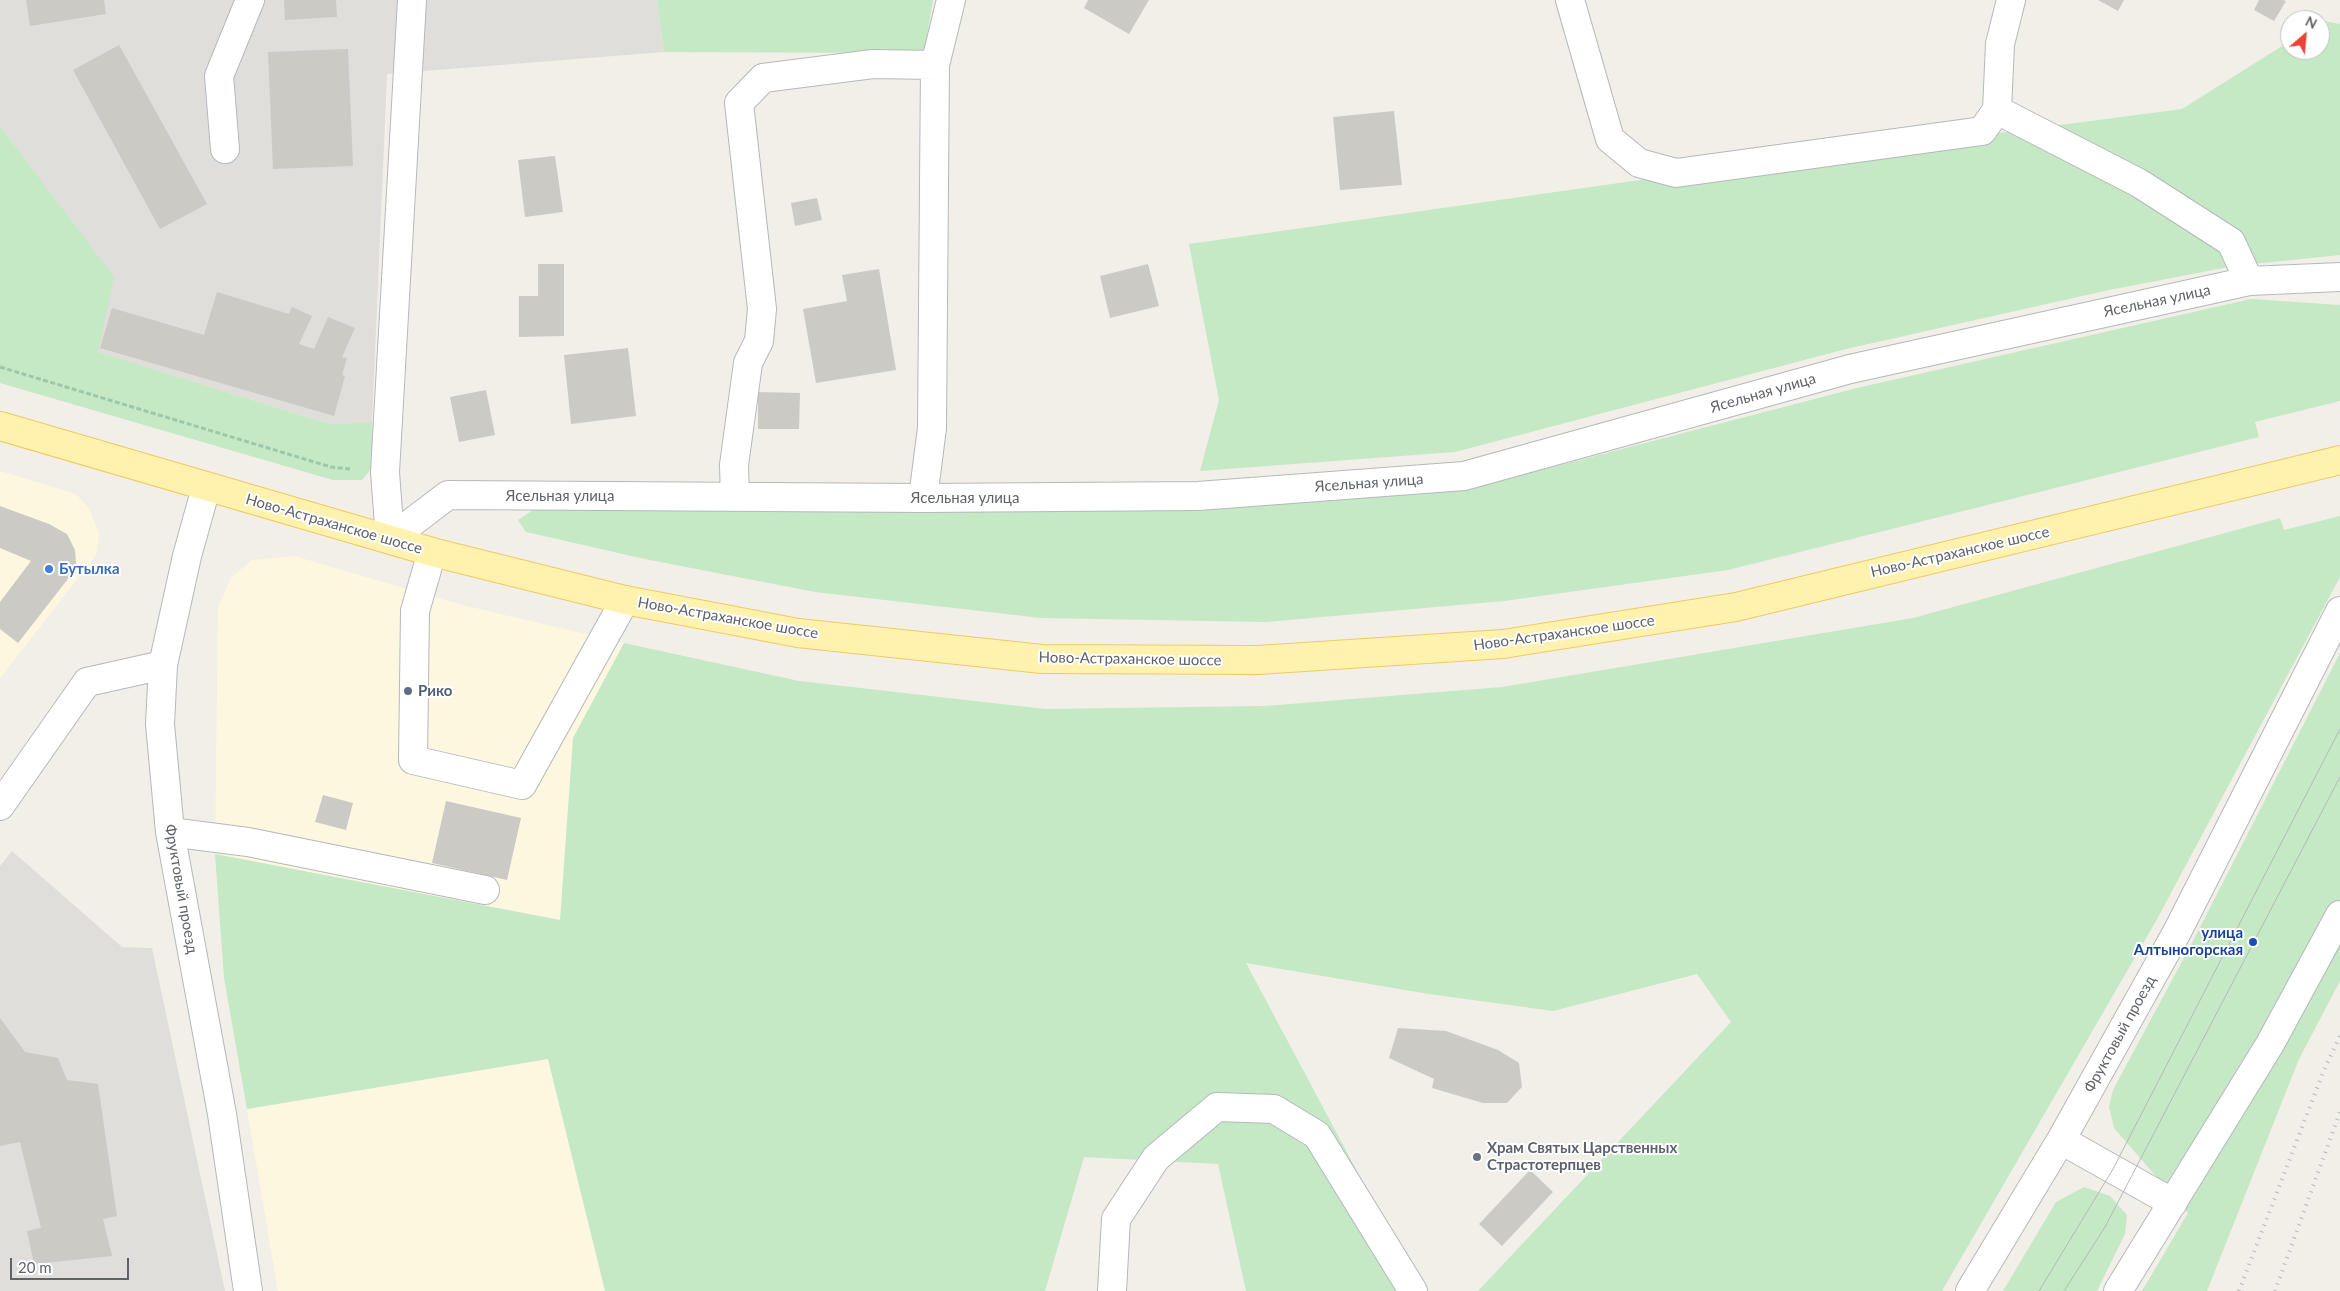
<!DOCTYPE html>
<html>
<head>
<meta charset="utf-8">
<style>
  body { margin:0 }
  #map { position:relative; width:2340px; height:1291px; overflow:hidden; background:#f1efe8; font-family:Lato,sans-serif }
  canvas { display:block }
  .north { position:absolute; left:2280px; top:10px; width:50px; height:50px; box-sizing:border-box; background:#fff; border:1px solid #bfc1c3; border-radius:50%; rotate:27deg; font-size:14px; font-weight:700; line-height:20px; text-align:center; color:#5f6368 }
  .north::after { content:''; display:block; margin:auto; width:18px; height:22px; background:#ea4335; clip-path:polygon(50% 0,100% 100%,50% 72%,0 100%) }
  .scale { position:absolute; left:10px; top:1258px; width:119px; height:22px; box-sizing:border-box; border:2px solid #5f6368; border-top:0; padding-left:6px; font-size:15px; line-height:18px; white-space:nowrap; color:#5f6368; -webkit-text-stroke:4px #fff; paint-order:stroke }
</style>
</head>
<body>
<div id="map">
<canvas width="2340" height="1291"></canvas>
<div class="north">N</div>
<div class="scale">20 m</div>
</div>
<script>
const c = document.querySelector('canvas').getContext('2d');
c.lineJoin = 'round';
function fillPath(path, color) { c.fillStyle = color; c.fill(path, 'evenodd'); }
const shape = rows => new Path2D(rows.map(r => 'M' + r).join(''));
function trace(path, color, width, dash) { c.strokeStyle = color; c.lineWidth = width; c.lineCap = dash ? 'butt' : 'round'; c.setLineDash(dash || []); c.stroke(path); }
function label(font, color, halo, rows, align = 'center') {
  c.font = font + ' Lato,sans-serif'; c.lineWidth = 4; c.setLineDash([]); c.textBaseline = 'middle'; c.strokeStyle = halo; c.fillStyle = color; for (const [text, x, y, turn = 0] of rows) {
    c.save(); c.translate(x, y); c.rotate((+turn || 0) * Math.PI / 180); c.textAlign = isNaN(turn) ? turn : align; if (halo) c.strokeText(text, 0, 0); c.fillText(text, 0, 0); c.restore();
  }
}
fillPath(shape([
  [0,471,76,494,90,510,99,534,96,555,0,678],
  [294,556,462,605,624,643,573,738,561,920,215,854,218,607,231,578,252,560],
  [548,1059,605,1291,278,1291,247,1109]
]), '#fef7e0');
fillPath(shape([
  [0,0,657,0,664,52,387,74,372,422,329,424,97,352,113,277,0,126],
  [12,851,122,947,152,948,225,1291,0,1291,0,866]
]), '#e0deda');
fillPath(shape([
  [657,0,933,0,924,53,664,52],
  [2323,21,2340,24,2340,255,2234,266,2109,290,1846,349,1455,452,1200,471,1219,400,1189,244,1626,182,2182,109,2290,41,2290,50,2320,50,2320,23],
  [0,126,114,277,98,352,329,424,372,422,374,465,362,480,333,480,0,383],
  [2251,299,2340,305,2340,401,2255,422,2259,437,1728,570,1504,601,1266,622,1041,618,815,592,645,559,526,532,518,520,533,510,1195,511,1464,490,1857,388],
  [2340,516,2340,577,2156,921,1942,1291,1478,1291,1731,1022,1697,974,1553,1011,1429,994,1246,963,1421,1291,1246,1291,1218,1164,1084,1157,1045,1291,605,1291,548,1059,247,1109,224,978,215,854,560,920,573,738,624,643,799,681,1045,709,1265,706,1502,687,1913,618,2280,518,2284,530],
  [2340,653,2340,981,2299,1059,2207,1291,2142,1291,2188,1213,2114,1128,2109,1107,2113,1090,2193,941],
  [2084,1187,2110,1196,2127,1215,2125,1234,2097,1291,2003,1291,2056,1202]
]), '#c5e8c5');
fillPath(shape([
  [26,0,104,0,106,14,30,26],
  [284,0,336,0,337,17,285,20],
  [1088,0,1149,0,1129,34,1084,8],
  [2098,0,2124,0,2118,11],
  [2259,0,2283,0,2286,1,2274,21,2254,10],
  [119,45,207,204,160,229,73,70],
  [348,49,353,166,273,169,268,52],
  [1394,111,1402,185,1340,190,1333,117],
  [555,156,563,212,525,217,518,160],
  [817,198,822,220,795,226,791,203],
  [538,264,564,264,564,336,519,337,519,296,538,296],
  [1148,264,1159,306,1110,318,1100,276],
  [879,269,896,370,816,383,803,309,847,301,842,275],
  [217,292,289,314,292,307,312,316,299,344,314,349,328,317,355,328,342,357,347,358,342,375,345,376,334,416,100,348,112,308,204,335],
  [628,348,636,416,571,424,564,355],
  [486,390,495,435,459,442,450,397],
  [758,392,800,393,799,429,758,429],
  [0,506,49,524,67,534,75,550,76,563,71,575,18,643,0,629,0,602,31,561,0,548],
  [323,795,353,803,346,830,315,822],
  [446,801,521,818,507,880,432,863],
  [0,1018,25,1052,58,1058,67,1080,98,1084,117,1216,103,1219,112,1256,34,1264,27,1231,41,1228,20,1142,0,1146],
  [1398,1028,1446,1031,1498,1050,1519,1063,1522,1087,1507,1103,1483,1103,1432,1088,1434,1079,1389,1058],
  [1530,1170,1553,1192,1502,1246,1479,1224]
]), '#cccac5');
const minor = shape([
  [1570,0,1610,139,1639,163,1676,173,1982,131,1997,110],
  [1997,110,2139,183,2231,242,2249,281],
  [1997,110,2000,44,2011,0],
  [225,149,219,76,250,0],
  [206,488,187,556,163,665,160,724,170,832,222,1114,248,1291],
  [735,497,734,465,748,363,759,341,762,309,739,103,763,78,873,64,935,65],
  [923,498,932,428,935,65,951,0],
  [390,539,448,495,923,498,1198,496,1464,476,1850,369,2249,281,2340,277],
  [390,539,385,472,412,0],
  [432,552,415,611,413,760,522,785,625,600],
  [0,806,87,682,163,665],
  [170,832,248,842,485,890],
  [2061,1140,2173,1203],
  [1112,1291,1116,1219,1156,1158,1217,1107,1274,1109,1317,1135,1413,1291],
  [1970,1291,2061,1140,2177,932,2340,611],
  [2118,1291,2270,1044,2340,915]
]);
const major = shape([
  [0,426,432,552,625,600,798,633,1042,659,1258,660,1503,644,1736,607,2340,460]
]);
trace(minor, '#b5b8bc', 30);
trace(major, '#f2c960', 30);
trace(shape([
  [0,367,331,467,350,469]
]), '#9cc7a9', 3, [5, 2.5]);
trace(minor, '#fff', 28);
trace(major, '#fff2af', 28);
trace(shape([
  [2039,1291,2113,1169,2340,729],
  [2064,1291,2105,1227,2340,777]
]), '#b6b7b8', 1);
trace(shape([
  [2239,1291,2324,1070,2340,1036],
  [2275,1291,2340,1112]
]), '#b6b7b8', 4, [1, 6]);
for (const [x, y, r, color] of [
  [49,569,5,"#3f7fe0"],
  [408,691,5,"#5c6f8a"],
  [2253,942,5,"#1a4fb4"],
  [1477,1157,5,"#6b7280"]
]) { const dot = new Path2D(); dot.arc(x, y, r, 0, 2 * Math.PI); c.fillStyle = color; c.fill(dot); trace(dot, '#fff', 2); }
label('15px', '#5f6368', '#fff', [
  ["Ясельная улица",2157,301,-12],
  ["Ясельная улица",1763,393,-16],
  ["Ясельная улица",1369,483,-4],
  ["Ясельная улица",560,496],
  ["Ясельная улица",965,498],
  ["Ново-Астраханское шоссе",334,524,16],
  ["Ново-Астраханское шоссе",1960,552,-13],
  ["Ново-Астраханское шоссе",728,618,10],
  ["Ново-Астраханское шоссе",1564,633,-8],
  ["Ново-Астраханское шоссе",1130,659,1],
  ["Фруктовый проезд",181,889,80],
  ["Фруктовый проезд",2120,1034,-61]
]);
label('bold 15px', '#366cbe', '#fff', [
  ["Бутылка",59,569]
], 'left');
label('bold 15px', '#4e5e75', '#fff', [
  ["Рико",418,691]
], 'left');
label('bold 15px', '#164399', '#fff', [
  ["улица",2243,933],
  ["Алтыногорская",2243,950]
], 'right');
label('bold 15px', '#5b616d', '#fff', [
  ["Храм Святых Царственных",1487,1148],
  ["Страстотерпцев",1487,1165]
], 'left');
</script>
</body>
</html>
